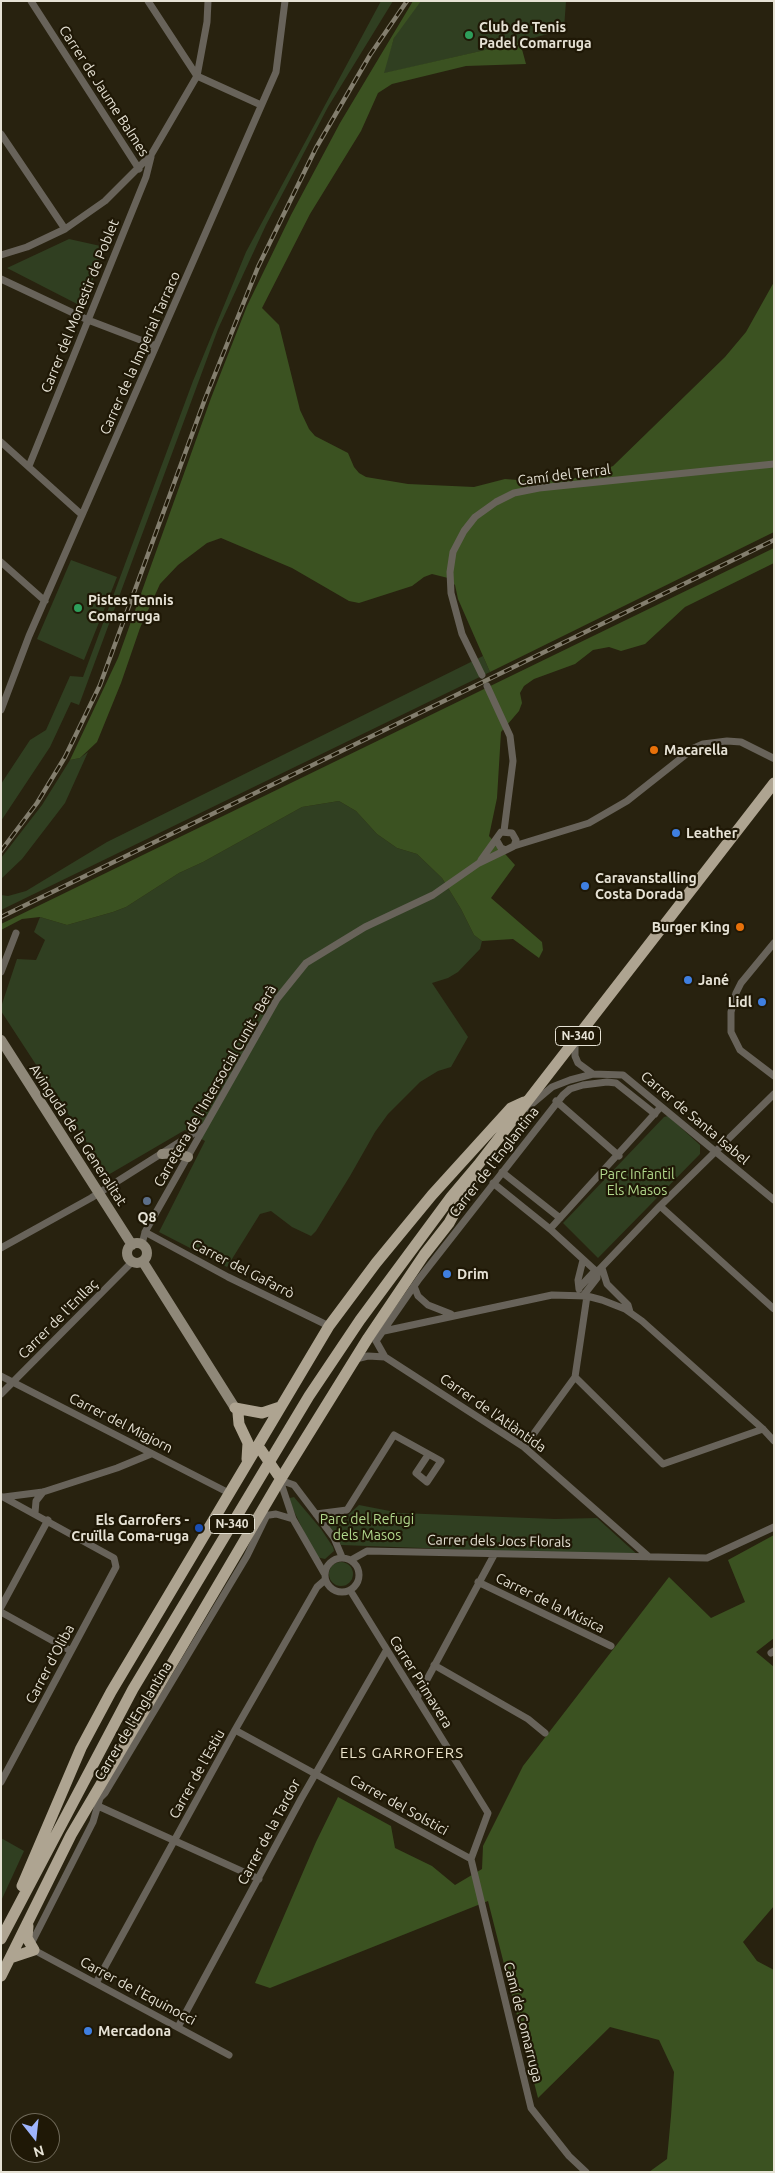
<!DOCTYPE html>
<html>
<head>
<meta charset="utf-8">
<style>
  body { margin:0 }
  #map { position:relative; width:775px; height:2173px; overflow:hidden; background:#28220f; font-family:Ubuntu,sans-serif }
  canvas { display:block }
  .frame { position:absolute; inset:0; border:2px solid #e6e2d5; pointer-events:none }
  .north { position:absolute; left:10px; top:2113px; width:50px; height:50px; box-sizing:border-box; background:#1f1806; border:1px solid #6f6959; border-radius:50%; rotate:164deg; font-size:14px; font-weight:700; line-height:20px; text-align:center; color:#e6e2d5 }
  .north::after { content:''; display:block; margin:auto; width:18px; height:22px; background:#9eb4fd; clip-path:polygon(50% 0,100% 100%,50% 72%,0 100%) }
</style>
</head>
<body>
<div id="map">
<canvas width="775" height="2173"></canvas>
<div class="frame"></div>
<div class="north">N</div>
</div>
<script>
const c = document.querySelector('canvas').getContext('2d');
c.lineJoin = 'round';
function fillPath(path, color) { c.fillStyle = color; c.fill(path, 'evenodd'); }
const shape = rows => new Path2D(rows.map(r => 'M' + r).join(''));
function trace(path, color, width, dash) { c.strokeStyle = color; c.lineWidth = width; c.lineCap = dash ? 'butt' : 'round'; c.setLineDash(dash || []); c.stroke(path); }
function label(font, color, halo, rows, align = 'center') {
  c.font = font + ' Ubuntu,sans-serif'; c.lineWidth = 4.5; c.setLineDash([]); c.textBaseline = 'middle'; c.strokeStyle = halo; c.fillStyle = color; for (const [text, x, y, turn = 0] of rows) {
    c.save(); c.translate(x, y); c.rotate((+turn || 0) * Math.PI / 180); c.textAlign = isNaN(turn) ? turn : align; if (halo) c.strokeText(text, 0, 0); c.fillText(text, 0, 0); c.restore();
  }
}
fillPath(shape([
  [381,1,393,1,328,107,266,225,218,329,79,705,71,702,50,747,1,821,1,784,30,740,46,730,70,676,83,677,193,381,246,252],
  [418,1,566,1,564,29,520,42,382,74,396,32],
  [69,239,105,247,83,307,7,268],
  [71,560,117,577,84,660,37,639],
  [483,656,490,672,1,910,1,895,8,896,26,891,107,842],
  [88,752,65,803,22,859,1,879,1,858,42,805,70,760,80,758],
  [339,801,356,811,377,834,397,848,417,854,442,878,461,909,474,935,482,941,480,949,458,972,448,978,432,983,468,1037,451,1067,438,1071,420,1082,388,1114,375,1132,350,1176,316,1231,311,1236,292,1227,271,1211,260,1214,227,1267,159,1232,205,1141,185,1130,108,1175,1,1011,1,1007,17,959,36,960,45,940,34,932,40,917,67,925,113,912,126,907,179,873,203,862,302,807],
  [668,1116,700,1145,700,1154,598,1258,563,1223,664,1117],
  [294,1497,321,1529,333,1547,334,1551,325,1559,316,1557,290,1503,290,1498],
  [359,1505,400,1513,555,1519,597,1518,639,1556,341,1545,324,1517,347,1516],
  '329 1574a12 12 0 1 1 24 0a12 12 0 1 1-24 0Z',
  [1,1838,24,1851,1,1901]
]), '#303f21');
fillPath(shape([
  [413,1,421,1,394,38,384,73,520,42,526,64,466,66,392,84,378,93,361,131,310,214,262,308,279,325,300,410,309,429,315,436,348,453,354,467,359,473,366,477,408,484,474,487,505,479,530,481,572,479,595,473,613,466,725,357,746,332,774,282,774,532,490,672,458,599,455,585,448,578,432,574,424,577,412,586,359,603,349,601,292,568,221,538,207,543,178,565,160,584,140,628,121,683,97,742,80,758,70,760,118,658,211,398,247,306,291,215,340,123],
  [774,548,774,563,685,607,645,644,621,651,609,647,593,650,575,664,534,679,524,686,520,693,522,703,519,711,501,732,497,798,489,836,515,865,491,898,542,942,543,950,539,958,513,939,482,941,474,935,461,909,442,878,417,854,397,848,377,834,356,811,339,801,302,807,203,862,179,873,126,907,113,912,67,925,40,917,22,919,1,930,1,924],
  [774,1535,774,1638,756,1652,774,1667,774,1906,743,1942,757,1961,774,1970,774,2172,649,2172,667,2159,671,2116,674,2072,659,2040,610,2027,538,2098,488,1901,270,1988,255,1983,316,1842,338,1797,391,1826,395,1848,432,1866,455,1885,482,1869,483,1846,523,1766,669,1577,711,1618,745,1602,728,1560]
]), '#3b5221');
trace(shape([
  [31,1,139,169],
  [148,1,197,76,261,105],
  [1,134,65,229],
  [1,255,27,247,65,229,105,201,151,155,197,76,207,22,208,1],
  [1,279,88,320,156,346],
  [1,442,82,515],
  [29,466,146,177,151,157],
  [1,562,45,601],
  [482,675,462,634,451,593,450,572,453,552,464,531,475,517,496,502,514,493,539,488,774,464],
  [487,686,510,736,513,761,504,831],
  [1,710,29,636,276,72,285,1],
  [514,846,589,823,627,801,694,748,703,744,727,741,741,742,773,758],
  [481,860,501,832,512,833,516,840,514,846,506,850,501,848,497,841],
  [774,943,741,983,736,993,731,1012,731,1032,740,1050,774,1076],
  [1,972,16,933],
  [575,1041,575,1056,578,1063,593,1074],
  [556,1101,619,1156],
  [527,1108,552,1087,570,1080,593,1074,623,1075,774,1200],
  [502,1172,560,1218],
  [493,1183,550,1229,597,1272],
  [660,1206,774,1309],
  [550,1229,658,1110],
  [145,1232,228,1277,329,1326],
  [142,1244,145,1232,277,999,306,963,365,927,433,895,479,863,506,850],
  [1,1248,91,1198,205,1126],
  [602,1268,607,1284,628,1305,630,1312],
  [414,1286,418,1296,428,1305,451,1314],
  [579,1288,593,1273,597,1272,660,1206,774,1094],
  [579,1289,578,1280,583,1260],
  [583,1296,597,1278,597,1272],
  [384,1331,552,1295,587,1296,602,1300,625,1309,642,1321,763,1429,774,1441],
  [376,1341,419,1279,563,1095,570,1089,583,1085,607,1082,616,1083,655,1114],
  [376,1341,385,1357,524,1447,649,1557],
  [356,1359,368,1356,385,1357],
  [1,1376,229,1493],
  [575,1377,663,1464,763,1429],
  [1,1394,132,1262],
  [524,1447,575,1377,587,1296],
  [280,1480,293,1519,324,1573],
  [280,1480,294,1485,334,1538,342,1557],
  [4,1497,43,1492,117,1468,151,1454],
  [35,1513,36,1501,43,1492],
  [316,1514,347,1510,394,1435,441,1461,427,1482,416,1473,428,1455],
  [263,1516,276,1514,293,1519],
  '325 1575a17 17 0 1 1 34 0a17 17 0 1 1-34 0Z',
  [351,1560,367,1551,707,1558,774,1527],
  [478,1582,611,1646],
  [350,1590,488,1813,471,1859],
  [1,1607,48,1520],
  [1,1612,71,1651],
  [771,1653,774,1651],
  [434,1665,528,1719,545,1733],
  [417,1698,494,1555],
  [235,1730,471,1859],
  [1,1782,116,1567,114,1558,3,1497],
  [98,1806,259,1879],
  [471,1859,531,2108,569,2156,586,2172],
  [31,1944,93,1822,100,1798,105,1793,247,1556,267,1515],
  [34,1950,229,2055],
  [96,1983,235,1730,317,1587,325,1580],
  [178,2027,301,1799,386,1651]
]), '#68635a', 7);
trace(shape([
  [1,1040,132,1245],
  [162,1154,176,1153,188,1157],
  '127 1253a10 10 0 1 1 20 0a10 10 0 1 1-20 0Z',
  [143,1262,235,1408]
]), '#8f8879', 10);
trace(shape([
  [235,1408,262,1413,280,1407],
  [238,1413,239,1424,248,1443,247,1459],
  [22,1886,81,1748,111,1692,329,1326,376,1263,432,1195,511,1108,524,1102],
  [1,1939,133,1689,309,1396,360,1320,451,1197,478,1165,774,783],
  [10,1958,34,1950,27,1938,28,1926],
  [1,1976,71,1835,280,1480,368,1338,424,1255,449,1223,476,1174]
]), '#aea491', 11);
const rail = shape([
  [1,851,37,803,65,757,100,685,205,399,258,267,316,148,370,55,407,1],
  [1,917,774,540]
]);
trace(rail, '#837e6e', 4.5);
trace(rail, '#1f1806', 2.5, [8]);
trace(shape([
  [261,1450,278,1475]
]), '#aea491', 11);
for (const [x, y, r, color] of [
  [469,35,5,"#2e9e5b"],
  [78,608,5,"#2e9e5b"],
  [654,750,5,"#e8710a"],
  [676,833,5,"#3f7fe0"],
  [585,886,5,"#3f7fe0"],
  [740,927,5,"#e8710a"],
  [688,980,5,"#3f7fe0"],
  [762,1002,5,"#3f7fe0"],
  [147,1201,5,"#5c6f8a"],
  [447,1274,5,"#3f7fe0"],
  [199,1528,5,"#1a4fb4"],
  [88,2031,5,"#3f7fe0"]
]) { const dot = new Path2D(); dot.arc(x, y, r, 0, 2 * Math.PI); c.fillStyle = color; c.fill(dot); trace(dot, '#1f1806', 2); }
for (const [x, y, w] of [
  [578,1036,45],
  [232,1524,45]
]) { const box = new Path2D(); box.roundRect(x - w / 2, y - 9.5, w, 19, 4); c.fillStyle = '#1f1806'; c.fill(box); trace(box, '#e6e2d5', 1); }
label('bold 12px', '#e6e2d5', null, [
  ["N-340",578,1036],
  ["N-340",232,1524]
]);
label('bold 14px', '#e6e2d5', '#1f1806', [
  ["Club de Tenis",479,27],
  ["Padel Comarruga",479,43],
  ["Pistes Tennis",88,600],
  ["Comarruga",88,616],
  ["Macarella",664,750],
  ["Leather",686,833],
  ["Caravanstalling",595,878],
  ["Costa Dorada",595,894],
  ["Burger King",730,927,"right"],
  ["Jané",698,980],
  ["Lidl",752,1002,"right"],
  ["Q8",147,1217,"center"],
  ["Drim",457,1274],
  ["Els Garrofers -",189,1520,"right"],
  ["Cruïlla Coma-ruga",189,1536,"right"],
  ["Mercadona",98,2031]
], 'left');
label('14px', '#e6e2d5', '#1f1806', [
  ["Carrer de Jaume Balmes",104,91,57],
  ["Carrer del Monestir de Poblet",80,306,-68],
  ["Carrer de la Imperial Tarraco",140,353,-66],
  ["Camí del Terral",564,475,-7],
  ["Carretera de l'Intersocial Cunit - Berà",215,1086,-60],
  ["Carrer de Santa Isabel",695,1118,40],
  ["Avinguda de la Generalitat",78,1135,57],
  ["Carrer de l'Englantina",494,1162,-52],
  ["Carrer del Gafarrò",243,1269,27],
  ["Carrer de l'Enllaç",58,1319,-45],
  ["Carrer de l'Atlàntida",493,1413,35],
  ["Carrer del Migjorn",121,1423,27],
  ["Carrer dels Jocs Florals",499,1541,1],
  ["Carrer de la Música",550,1603,26],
  ["Carrer d'Oliba",50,1664,-62],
  ["Carrer Primavera",421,1682,58],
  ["Carrer de l'Englantina",133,1721,-59],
  ["Carrer de l'Estiu",197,1774,-61],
  ["Carrer del Solstici",399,1805,29],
  ["Carrer de la Tardor",269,1832,-62],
  ["Carrer de l'Equinocci",138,1991,28],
  ["Camí de Comarruga",523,2022,76]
]);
label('14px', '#b2d98d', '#1f1806', [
  ["Parc Infantil",637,1174],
  ["Els Masos",637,1190],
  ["Parc del Refugi",367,1519],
  ["dels Masos",367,1535]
]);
c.letterSpacing = '1px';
label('15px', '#ece4cb', '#1f1806', [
  ["ELS GARROFERS",402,1753]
]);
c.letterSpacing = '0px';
</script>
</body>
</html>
